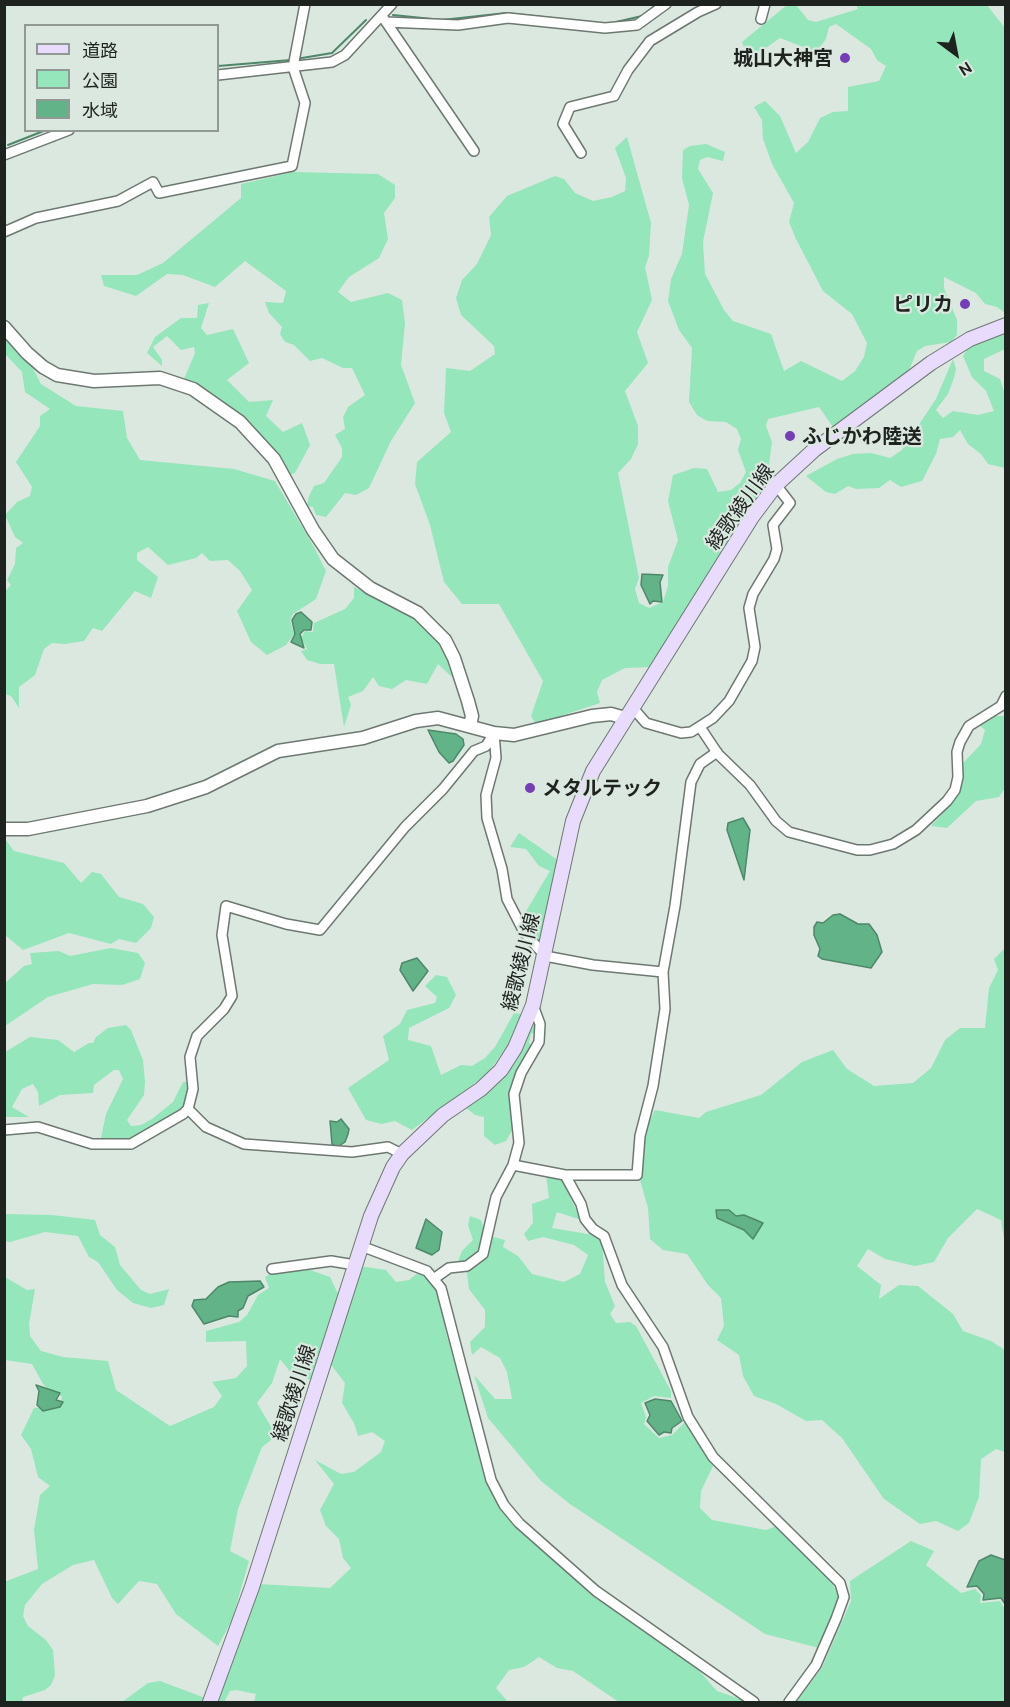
<!DOCTYPE html>
<html>
<head>
<meta charset="utf-8">
<style>
  body { margin:0 }
  #map { position:relative; width:1010px; height:1707px; overflow:hidden; background:#dbe8e0; font-family:Ubuntu,"Noto Sans JP",sans-serif }
  canvas { display:block }
  .frame { position:absolute; inset:0; border:6px solid #1f2320; pointer-events:none }
  .legend { position:absolute; left:24px; top:24px; width:195px; height:108px; box-sizing:border-box; background:#dbe8e0; border:2px solid #909993; margin:0; padding:8px 10px; list-style:none; font-size:18px; color:#1f2320 }
  .legend li { display:flex; align-items:center; gap:12px; height:30px }
  .legend b { width:30px; border:2px solid #909993 }
  .north { position:absolute; left:926px; top:24px; width:60px; height:60px; -webkit-text-stroke:4px #dbe8e0; paint-order:stroke; rotate:148deg; font-size:16px; font-weight:700; line-height:24px; text-align:center; color:#1f2320 }
  .north::after { content:''; display:block; margin:auto; width:21px; height:27px; background:#1f2320; clip-path:polygon(50% 0,100% 100%,50% 72%,0 100%) }
</style>
</head>
<body>
<div id="map">
<canvas width="1010" height="1707"></canvas>
<div class="frame"></div>
<ul class="legend">
<li><b style="height:8px;background:#e8dbfc"></b>道路</li>
<li><b style="height:16px;background:#95e6ba"></b>公園</li>
<li><b style="height:16px;background:#62b388"></b>水域</li>
</ul>
<div class="north">N</div>
</div>
<script>
const c = document.querySelector('canvas').getContext('2d');
c.lineJoin = 'round';
function fillPath(path, color) { c.fillStyle = color; c.fill(path, 'evenodd'); }
const shape = rows => new Path2D(rows.map(r => 'M' + r).join(''));
function trace(path, color, width, dash) { c.strokeStyle = color; c.lineWidth = width; c.lineCap = dash ? 'butt' : 'round'; c.setLineDash(dash || []); c.stroke(path); }
function label(font, color, halo, rows, align = 'center') {
  c.font = font + ' Ubuntu,"Noto Sans JP",sans-serif'; c.lineWidth = 4.5; c.setLineDash([]); c.textBaseline = 'middle'; c.strokeStyle = halo; c.fillStyle = color; for (const [text, x, y, turn = 0] of rows) {
    c.save(); c.translate(x, y); c.rotate((+turn || 0) * Math.PI / 180); c.textAlign = isNaN(turn) ? turn : align; if (halo) c.strokeText(text, 0, 0); c.fillText(text, 0, 0); c.restore();
  }
}
fillPath(shape([
  [787,5,796,5,808,20,816,22,858,9,856,5,987,5,1005,28,1005,313,997,307,985,304,976,293,944,277,944,288,957,320,957,335,951,342,925,346,917,351,908,373,833,427,819,407,768,419,766,426,772,442,766,488,652,667,625,668,602,680,597,692,600,703,536,724,531,716,543,681,499,604,462,604,444,582,430,525,415,484,417,462,451,432,444,413,446,368,470,371,495,354,494,346,461,315,456,298,462,280,477,264,491,235,489,217,507,196,555,176,564,179,575,193,593,201,612,197,625,191,626,178,615,148,627,137,651,223,649,256,645,267,652,300,637,332,648,363,625,391,638,426,638,444,631,459,618,473,639,578,635,589,639,603,649,608,663,602,668,586,668,567,678,540,668,501,673,475,694,468,707,469,718,492,731,490,740,483,746,472,738,450,741,439,737,429,726,422,707,421,697,415,689,402,692,348,679,330,668,301,671,279,682,254,689,205,682,178,683,150,690,146,706,144,725,152,723,161,707,157,700,160,698,169,713,193,703,242,705,274,724,310,733,321,771,334,784,371,801,361,842,381,855,371,864,357,867,343,852,314,823,291,796,239,789,222,794,203,772,164,763,139,762,120,754,107,765,101,780,116,796,153,808,142,820,118,833,112,848,111,848,87,879,81,886,66,877,60,871,49,836,24,829,27,826,39,816,52,780,38,753,57,746,53,742,42],
  [293,172,378,174,395,185,395,198,384,213,388,239,379,258,349,277,338,292,351,302,388,293,402,300,405,323,401,365,415,403,391,441,369,488,356,495,345,493,326,517,316,515,313,507,307,506,309,496,314,486,324,483,342,457,342,448,335,435,345,429,343,417,348,407,365,395,352,368,343,368,322,358,310,361,294,345,285,342,280,334,282,327,269,313,265,302,283,303,286,291,245,261,215,287,183,275,167,274,136,296,104,286,101,275,137,275,163,263,241,198,241,184],
  [209,303,201,328,207,335,233,329,249,363,227,380,249,402,273,400,266,416,283,432,302,423,310,445,295,473,290,475,249,424,217,397,184,379,195,353,194,347,181,350,167,336,153,347,162,360,162,366,147,353,155,337,181,318,197,318,198,305],
  [1005,332,1005,349,984,359,984,371,1000,379,1005,394,1005,468,988,464,981,454,968,444,960,430,953,437,940,439,936,454,922,481,901,487,890,480,879,488,856,489,848,486,835,494,826,492,806,476,837,459,853,454,871,453,890,458,902,450,936,399,953,359,956,369,954,378,948,394,936,410,943,418,953,411,978,415,994,411,986,391,972,377,963,356,969,346],
  [4,333,33,368,41,384,76,406,123,411,127,438,140,460,234,469,275,481,314,547,326,571,316,599,293,614,290,620,294,634,286,645,267,655,251,642,237,611,252,590,240,571,228,560,210,561,202,553,196,558,168,565,148,547,137,553,137,560,158,577,151,598,135,591,102,631,93,628,84,641,65,644,52,643,44,649,35,675,19,687,19,708,11,696,5,694,5,591,11,585,7,580,15,564,16,548,23,543,15,537,5,515,17,502,30,496,32,487,16,462,40,426,40,416,50,409,25,392,22,372,5,354],
  [354,587,412,617,434,635,446,657,452,677,438,664,427,684,406,680,392,689,379,686,373,677,363,691,348,697,351,705,344,727,334,664,320,664,307,660,301,651,307,649,301,638,305,631,313,632,314,623,345,609,354,598],
  [995,716,1005,716,1005,788,999,797,976,801,947,828,931,826,945,811,959,788,964,762,981,744,985,730,979,725],
  [519,833,559,861,541,942,528,931,522,918,550,871,539,866,526,849,510,847],
  [5,839,14,851,64,863,81,883,92,872,101,874,119,897,143,904,154,917,151,928,136,943,119,939,111,944,69,933,23,950,5,935],
  [111,948,138,953,145,963,140,979,122,985,93,984,48,997,5,1026,5,983,24,966,32,964,30,953,59,951,70,956],
  [1005,948,1005,1245,1001,1220,977,1209,948,1238,934,1262,915,1266,885,1259,868,1249,857,1266,881,1285,879,1299,899,1285,918,1286,953,1314,963,1331,991,1341,1005,1350,1005,1452,996,1449,981,1459,979,1497,969,1523,958,1531,936,1521,920,1524,884,1499,842,1438,822,1420,806,1421,776,1404,754,1396,743,1376,739,1355,717,1340,724,1326,721,1298,708,1285,687,1254,663,1250,650,1239,648,1208,640,1180,643,1134,655,1110,699,1118,706,1112,761,1095,802,1062,833,1050,847,1069,874,1086,913,1083,931,1068,945,1040,960,1028,985,1028,989,988,998,970,994,959],
  [436,975,447,977,456,995,449,1008,409,1028,408,1040,431,1046,441,1075,461,1065,472,1066,485,1058,495,1047,514,1013,523,1014,508,1045,487,1074,412,1130,395,1121,382,1124,366,1120,348,1088,389,1060,383,1036,400,1024,407,1010,435,1003,437,997,425,986],
  [534,1018,537,1031,531,1034,529,1043,534,1047,515,1076,509,1097,515,1116,514,1127,506,1141,495,1145,484,1136,484,1117,475,1115,465,1107],
  [126,1025,131,1030,143,1060,145,1082,144,1095,127,1120,131,1126,141,1125,152,1119,173,1102,183,1082,190,1082,188,1099,181,1110,138,1138,122,1141,101,1138,106,1114,123,1079,119,1070,114,1070,94,1085,93,1093,60,1095,39,1106,38,1092,33,1084,22,1089,12,1107,29,1117,5,1117,5,1052,30,1037,58,1040,74,1052,89,1043,93,1043,96,1037,108,1028],
  [546,1174,562,1180,581,1220,557,1212,552,1228,594,1235,602,1242,605,1282,615,1306,610,1314,616,1323,630,1322,636,1326,671,1391,671,1398,654,1396,641,1403,646,1417,644,1424,659,1438,672,1435,685,1422,713,1466,701,1491,700,1508,712,1520,766,1530,779,1525,829,1574,839,1599,819,1648,765,1634,570,1504,541,1481,488,1418,474,1375,495,1399,512,1399,507,1372,500,1358,481,1347,472,1355,470,1342,485,1327,485,1310,469,1289,467,1273,457,1264,462,1251,473,1240,468,1225,470,1216,481,1220,486,1235,505,1240,503,1247,518,1256,532,1274,564,1282,580,1274,588,1255,574,1245,543,1237,528,1241,524,1234,533,1223,532,1204,549,1198],
  [4,1214,52,1215,95,1220,100,1235,115,1247,120,1265,141,1290,150,1294,169,1289,164,1305,151,1308,133,1303,117,1290,98,1262,89,1257,78,1236,45,1232,10,1242,5,1241],
  [359,1266,386,1270,396,1282,409,1280,420,1271,432,1281,439,1294,446,1333,479,1447,500,1506,624,1614,694,1665,717,1691,749,1702,619,1702,573,1671,557,1668,539,1657,524,1667,509,1670,496,1688,508,1702,254,1702,256,1694,236,1690,230,1691,224,1702,217,1702,258,1584,330,1588,351,1568,343,1558,339,1539,326,1526,320,1510,334,1484,315,1460,341,1474,354,1472,381,1452,385,1441,372,1432,358,1436,354,1423,342,1403,345,1383,329,1362],
  [310,1270,330,1277,340,1298,311,1380,292,1374,280,1359,272,1383,257,1403,270,1425,284,1430,262,1447,238,1509,230,1551,249,1561,232,1620,218,1646,176,1614,157,1584,139,1581,118,1604,112,1598,94,1560,73,1565,42,1584,25,1605,23,1616,28,1626,46,1640,53,1650,55,1675,51,1685,45,1690,23,1697,22,1702,5,1702,4,1582,38,1569,34,1530,40,1495,50,1486,38,1477,31,1449,21,1435,34,1408,60,1407,62,1396,53,1394,43,1384,32,1364,5,1360,5,1277,27,1290,35,1289,29,1324,30,1336,41,1351,63,1357,108,1361,116,1390,170,1426,214,1407,222,1396,212,1382,236,1378,247,1366,246,1341,206,1342,206,1331,239,1322,247,1315,258,1295,269,1288,265,1277,274,1272],
  [911,1541,934,1551,926,1565,961,1593,975,1589,981,1595,980,1603,1000,1601,1005,1609,1005,1702,796,1702,822,1668,851,1601,850,1581],
  [160,1681,205,1698,203,1702,122,1702,148,1683]
]), '#95e6ba');
const water = shape([
  [642,574,663,575,660,582,662,602,653,601,650,604,641,585,642,574],
  [301,612,312,622,311,630,304,630,300,634,304,648,291,642,295,634,292,620,296,614,301,612],
  [428,730,456,734,463,739,464,745,453,761,449,763,439,752,428,730],
  [743,818,750,830,744,880,727,830,728,823,743,818],
  [840,914,858,924,869,924,877,935,882,952,871,968,822,959,818,956,820,949,814,935,814,927,817,922,823,923,833,915,840,914],
  [417,958,428,971,413,991,400,970,402,963,417,958],
  [341,1119,349,1129,348,1134,345,1142,336,1148,332,1144,330,1121,337,1122,341,1119],
  [716,1210,729,1210,736,1216,744,1215,763,1223,753,1239,744,1230,717,1218,716,1210],
  [426,1219,442,1232,439,1250,432,1255,416,1248,426,1219],
  [260,1281,264,1287,248,1296,243,1308,238,1311,238,1317,229,1316,204,1324,192,1306,194,1300,206,1299,218,1287,229,1282,260,1281],
  [36,1385,60,1393,56,1400,63,1402,60,1407,43,1411,37,1405,39,1391,36,1385],
  [655,1399,671,1401,682,1421,672,1428,671,1433,664,1432,659,1435,647,1421,650,1415,645,1403,655,1399],
  [991,1555,1005,1560,1005,1604,1001,1598,983,1600,984,1594,977,1586,967,1587,979,1561,991,1555]
]);
fillPath(water, '#62b388');
trace(water, '#4e8869', 1.5);
trace(shape([
  [647,12,657,4],
  [393,15,442,20,506,13,608,24],
  [616,22,642,16],
  [296,59,332,53,366,20],
  [218,66,291,60],
  [8,145,46,130],
  [4,540,5,540]
]), '#4e8869', 2);
const minor = shape([
  [384,19,474,151],
  [761,19,765,4],
  [386,22,458,25,508,18,605,28,637,25,666,4],
  [218,75,332,62,345,55,392,4],
  [581,153,563,124,570,107,614,96,628,70,650,41,698,12,716,4],
  [4,155,69,130],
  [4,232,36,218,118,201,153,182,159,193,292,166,305,103,293,67,305,4],
  [632,707,646,723,681,733,691,732,713,718,729,701,752,661,755,647,749,608,753,594,774,559,777,549,773,525,790,503,776,485],
  [700,727,718,754,750,785,776,821,789,832,857,850,870,850,893,844,916,830,947,801,955,790,958,777,957,752,960,742,969,726,1001,706,1006,696],
  [494,733,496,758,486,795,487,818,502,869,507,899,524,932,545,956,593,965,663,972],
  [188,1109,206,1127,244,1144,352,1152,388,1147,402,1154],
  [4,1130,38,1127,92,1144,131,1144,183,1114,188,1109,193,1089,190,1057,197,1036,224,1009,232,996,222,935,226,906,286,924,320,930,405,827,443,789,474,751,486,746,494,733],
  [513,1165,565,1175,637,1175,640,1136,653,1086,665,1009,663,972,675,906,691,782,700,764,717,752],
  [565,1175,581,1204,585,1219,593,1229,604,1236,622,1285,663,1347,688,1417,713,1457,840,1583,844,1597,836,1619,816,1665,789,1702],
  [361,1246,427,1271,441,1288,491,1480,504,1505,519,1523,596,1591,754,1702],
  [272,1269,331,1261,355,1265],
  [435,1278,449,1268,467,1266,483,1254,496,1197,513,1165,519,1143,514,1094,521,1073,539,1042,540,1024,533,1005]
]);
const tertiary = shape([
  [4,327,27,353,43,367,57,375,94,381,160,378,193,389,240,422,274,459,313,530,333,559,370,588,418,613,445,640,454,658,468,701,472,716,470,726],
  [4,829,28,829,147,806,206,787,278,751,363,738,416,721,438,718,494,733,514,735,592,716,611,714,625,718]
]);
const secondary = shape([
  [210,1702,252,1587,371,1216,393,1167,402,1154,443,1115,481,1089,501,1070,515,1048,533,1005,573,821,593,771,752,517,776,485,814,450,931,363,970,339,1006,325]
]);
trace(minor, '#6d7871', 12);
trace(tertiary, '#6d7871', 15);
trace(secondary, '#6d7871', 16);
trace(minor, '#fff', 9);
trace(tertiary, '#fff', 12);
trace(secondary, '#e8dbfc', 14);
for (const [x, y, r, color] of [
  [845,58,6,"#743eb4"],
  [965,304,6,"#743eb4"],
  [790,436,6,"#743eb4"],
  [530,788,6,"#743eb4"]
]) { const dot = new Path2D(); dot.arc(x, y, r, 0, 2 * Math.PI); c.fillStyle = color; c.fill(dot); trace(dot, '#dbe8e0', 2); }
label('bold 20px', '#1f2320', '#dbe8e0', [
  ["城山大神宮",833,58],
  ["ピリカ",953,304],
  ["ふじかわ陸送",802,436,"left"],
  ["メタルテック",542,788,"left"]
], 'right');
label('20px', '#1f2320', '#dbe8e0', [
  ["綾歌綾川線",740,507,-54],
  ["綾歌綾川線",521,962,-76],
  ["綾歌綾川線",294,1393,-72]
]);
</script>
</body>
</html>
